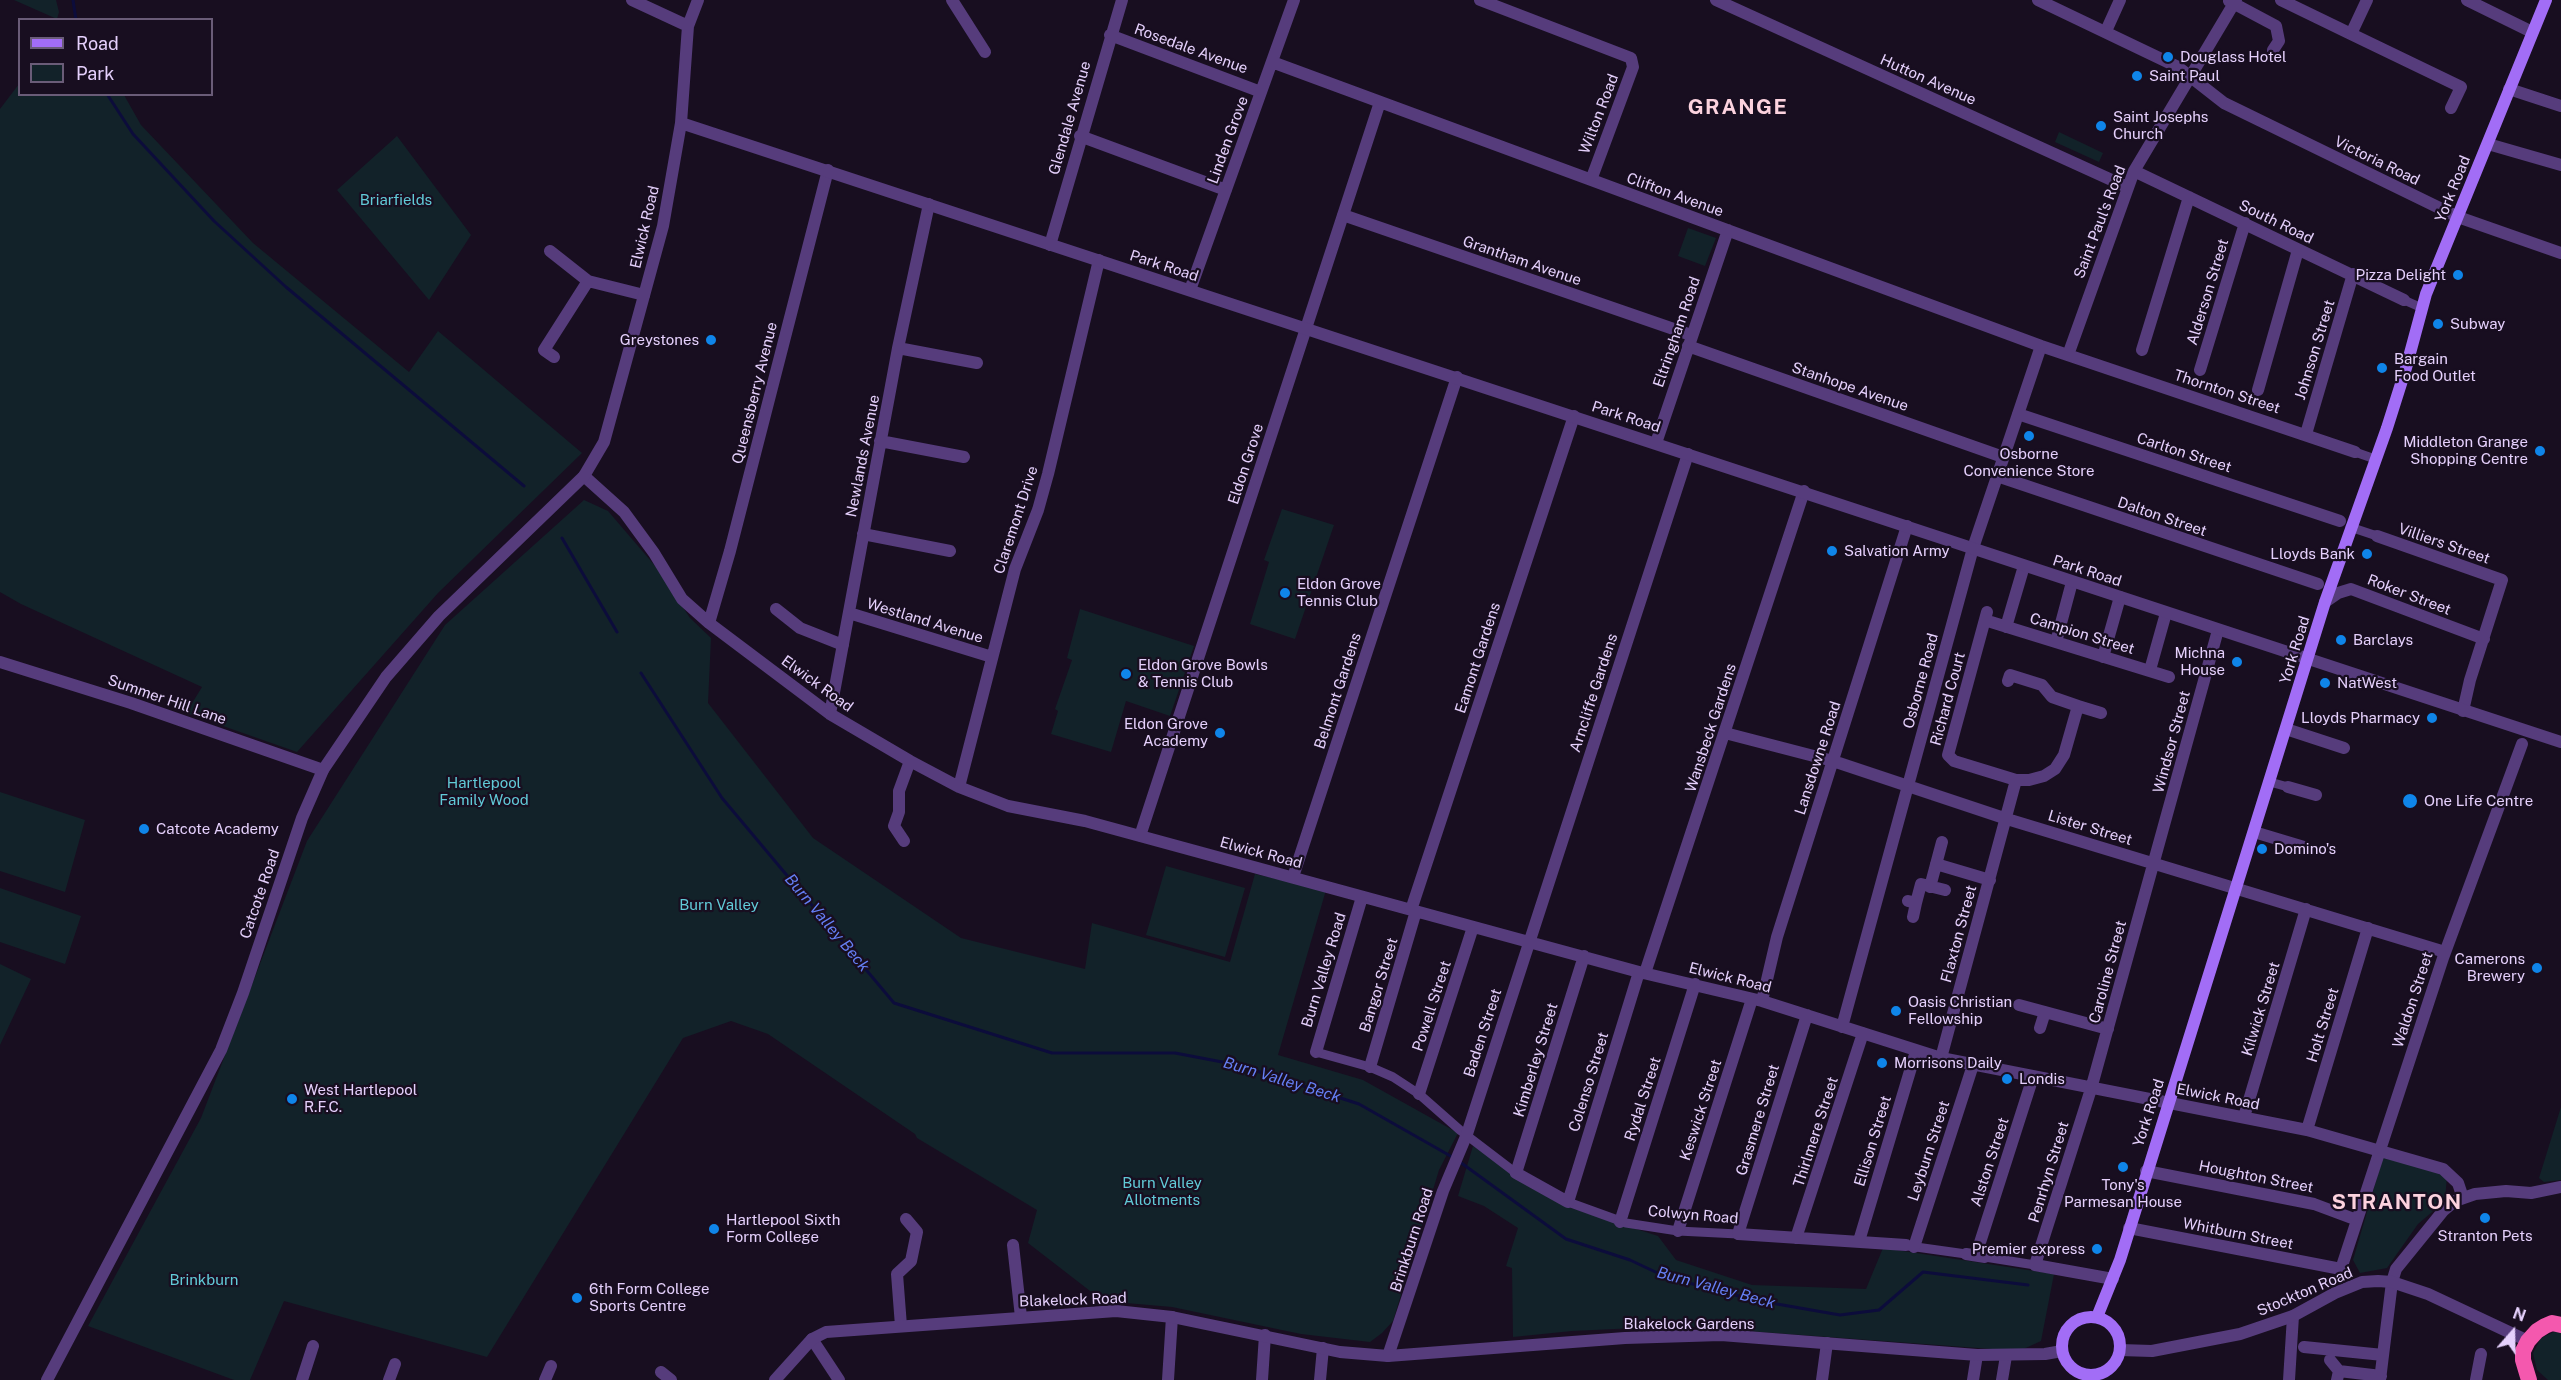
<!DOCTYPE html>
<html>
<head>
<meta charset="utf-8">
<style>
  body { margin:0 }
  #map { position:relative; width:2561px; height:1380px; overflow:hidden; background:#180e20; font-family:"Public Sans",sans-serif }
  canvas { display:block }
  .legend { position:absolute; left:18px; top:18px; width:195px; height:78px; box-sizing:border-box; background:#180e20; border:2px solid #6a5c78; margin:0; padding:8px 10px; list-style:none; font-size:18px; color:#e5d0fc }
  .legend li { display:flex; align-items:center; gap:12px; height:30px }
  .legend b { width:30px; border:2px solid #6a5c78 }
  .north { position:absolute; left:2483px; top:1302px; width:60px; height:60px; -webkit-text-stroke:4px #180e20; paint-order:stroke; rotate:20deg; font-size:16px; font-weight:700; line-height:24px; text-align:center; color:#e5d0fc }
  .north::after { content:''; display:block; margin:auto; width:21px; height:27px; background:#e5d0fc; clip-path:polygon(50% 0,100% 100%,50% 72%,0 100%) }
</style>
</head>
<body>
<div id="map">
<canvas width="2561" height="1380"></canvas>
<ul class="legend">
<li><b style="height:8px;background:#a26df6"></b>Road</li>
<li><b style="height:16px;background:#122229"></b>Park</li>
</ul>
<div class="north">N</div>
</div>
<script>
const c = document.querySelector('canvas').getContext('2d');
c.lineJoin = 'round';
function fillPath(path, color) { c.fillStyle = color; c.fill(path, 'evenodd'); }
const shape = rows => new Path2D(rows.map(r => 'M' + r).join(''));
function trace(path, color, width, dash) { c.strokeStyle = color; c.lineWidth = width; c.lineCap = dash ? 'butt' : 'round'; c.setLineDash(dash || []); c.stroke(path); }
function label(font, color, halo, rows, align = 'center') {
  c.font = font + ' "Public Sans",sans-serif'; c.lineWidth = 4.5; c.setLineDash([]); c.textBaseline = 'middle'; c.strokeStyle = halo; c.fillStyle = color; for (const [text, x, y, turn = 0] of rows) {
    c.save(); c.translate(x, y); c.rotate((+turn || 0) * Math.PI / 180); c.textAlign = isNaN(turn) ? turn : align; if (halo) c.strokeText(text, 0, 0); c.fillText(text, 0, 0); c.restore();
  }
}
fillPath(shape([
  [14,0,56,0,59,12,57,19],
  [19,84,20,94,124,95,141,125,253,243,409,372,438,331,582,453,438,593,297,752,186,713,202,687,21,604,0,592,0,109],
  [2059,132,2103,153,2099,162,2055,142],
  [397,136,471,235,429,300,337,190],
  [1688,228,1716,238,1705,266,1678,256],
  [584,500,608,511,656,567,690,618,711,638,708,703,813,838,961,938,1085,969,1092,923,1230,962,1255,874,1326,890,1278,1055,1363,1080,1458,1133,1439,1170,1393,1321,1382,1333,1370,1342,1301,1334,1172,1307,1103,1301,1028,1243,1037,1210,917,1138,915,1134,768,1034,731,1021,683,1038,487,1357,284,1301,250,1380,234,1380,88,1326,201,1118,307,841,445,625],
  [1282,509,1334,525,1295,639,1250,624,1269,562,1264,560],
  [1080,609,1194,646,1170,716,1126,701,1111,752,1051,734,1058,711,1055,709,1072,660,1067,658],
  [0,792,85,820,65,892,0,871],
  [1166,866,1245,888,1225,957,1146,935],
  [0,888,81,916,65,964,0,942],
  [0,964,31,979,0,1045],
  [2561,1107,2561,1180,2544,1182,2539,1178],
  [1473,1146,1565,1206,1658,1236,1676,1260,1752,1285,1866,1289,1883,1248,2054,1274,2041,1341,2019,1351,1679,1326,1572,1331,1513,1337,1512,1268,1506,1266,1518,1228,1484,1206,1458,1196],
  [2383,1157,2447,1175,2445,1201,2418,1224,2387,1268,2360,1273,2353,1260],
  [2556,1331,2561,1331,2561,1380,2548,1380,2537,1370,2533,1353,2541,1338]
]), '#122229');
trace(shape([
  [73,0,76,20],
  [107,94,133,134,214,221,286,287,524,486],
  [562,538,617,632],
  [641,673,722,798,894,1003,1052,1053,1175,1053,1238,1065,1359,1104,1454,1158],
  [1460,1162,1566,1239,1630,1260,1666,1277,1754,1300,1840,1315,1879,1310,1923,1272,2028,1285]
]), '#0c0c3b', 3);
trace(shape([
  [2404,300,2422,308],
  [2355,452,2375,459],
  [2350,527,2377,536],
  [2270,782,2288,787],
  [1316,1052,1370,1067,1393,1077,1419,1094,1461,1131,1516,1173],
  [1568,1202,1626,1223,1678,1231,1738,1234],
  [1909,1246,1966,1254],
  [1985,1257,2035,1265]
]), '#563c7c', 9);
trace(shape([
  [952,0,985,52],
  [1480,0,1631,58,1633,67,1591,180],
  [1716,0,2127,187],
  [2281,0,2351,34],
  [2367,0,2351,34,2461,87,2451,108],
  [2467,0,2532,32],
  [2229,1,2276,26,2279,41,2273,50],
  [2106,31,2120,0],
  [1110,35,1261,92],
  [1272,62,2041,346,2355,452],
  [2509,89,2561,106],
  [1080,136,1226,190],
  [2488,144,2561,165],
  [2134,171,2404,300],
  [1343,215,1691,335],
  [1050,245,1122,0],
  [550,251,588,281,644,295],
  [1190,290,1294,0],
  [1688,346,2003,457],
  [898,348,977,363],
  [2142,350,2189,197],
  [2068,355,2134,171,2236,0],
  [554,357,544,350,588,281],
  [2200,370,2245,223],
  [2258,390,2298,250],
  [2018,414,2340,521],
  [2306,434,2353,274],
  [880,441,964,457],
  [1656,443,1728,230],
  [584,476,624,512,654,553,682,599,709,623,830,714,910,761,959,787,1008,806,1085,821,1639,972,1762,1001,1941,1058,2307,1130,2443,1169,2458,1183,2463,1198],
  [1997,476,2318,584],
  [863,534,950,551],
  [2377,536,2502,580,2470,680,2463,711],
  [2325,602,2338,593,2351,589,2484,639],
  [776,609,800,628,843,645],
  [1987,612,1948,755,1954,761,2016,780,2029,780,2044,776,2055,769,2064,755,2078,706,2052,697,2042,685,2010,675,2008,681],
  [849,613,992,657],
  [1991,622,2169,677],
  [709,623,730,551,828,170],
  [2006,627,2024,566],
  [2056,642,2072,582],
  [2103,657,2120,597],
  [0,662,131,703,323,770],
  [2150,670,2166,613],
  [2078,706,2101,713],
  [830,714,898,348,929,204],
  [2286,729,2344,748],
  [1725,733,1833,761,2007,819,2445,952],
  [959,787,1015,569,1038,510,1048,474,1099,260],
  [2288,787,2316,795],
  [2254,832,2304,847],
  [1140,836,1380,102],
  [904,841,894,826,899,812,899,791,910,761],
  [1936,864,1990,880],
  [1293,877,1457,377],
  [1930,887,1942,842],
  [1908,901,1916,903,1921,884,1945,890],
  [1411,910,1574,416],
  [1913,917,1916,903],
  [1584,956,1516,1173,1568,1202,1639,972],
  [1645,973,1804,491],
  [1762,1001,1777,937,1907,526],
  [2019,1005,2108,1029],
  [1807,1015,1738,1234,1906,1245],
  [1842,1027,1973,548,2041,346],
  [2040,1028,2045,1012],
  [1316,1052,1362,897],
  [1941,1058,2016,780],
  [1370,1067,1416,911],
  [1419,1094,1473,927],
  [2244,1117,2306,909],
  [2307,1130,2368,928],
  [2146,1171,2314,1204,2357,1220],
  [1620,1222,1695,984],
  [2129,1228,2341,1269,2443,958,2522,744],
  [1678,1231,1752,999],
  [1796,1238,1863,1033],
  [1859,1241,1916,1051],
  [1013,1245,1021,1317],
  [1914,1247,1973,1065],
  [1966,1254,1985,1257],
  [1976,1255,2033,1077],
  [2113,1279,2035,1265,2091,1089,2218,630],
  [901,1326,897,1274,911,1261,917,1232,906,1219],
  [812,1339,839,1380],
  [2304,1347,2383,1355],
  [1388,1356,1443,1191,1467,1134,1688,454],
  [2330,1360,2339,1371,2337,1380],
  [2339,1371,2381,1376],
  [661,1372,671,1380],
  [302,1380,313,1346],
  [389,1380,395,1364],
  [545,1380,551,1366],
  [1168,1380,1172,1317],
  [1262,1380,1265,1335],
  [1320,1380,1323,1348],
  [1822,1380,1827,1343],
  [1973,1380,1977,1355],
  [2002,1380,2006,1356],
  [2289,1380,2293,1316],
  [2380,1380,2392,1282,2396,1269,2443,1211,2455,1201,2475,1194,2506,1191,2531,1193,2561,1187],
  [2476,1380,2481,1354]
]), '#563c7c', 12);
trace(shape([
  [632,0,688,26],
  [2038,0,2178,67,2224,103,2458,217,2561,253],
  [681,123,2561,742],
  [2120,1350,2152,1351,2240,1334,2293,1316,2335,1293,2362,1282,2378,1281,2392,1282,2428,1294,2528,1341],
  [47,1380,221,1050,243,993,302,818,323,770,386,677,439,616,584,476,604,442,663,226,681,123,688,26,698,0],
  [775,1380,812,1339,826,1332,1116,1311,1172,1317,1340,1352,1388,1356,1625,1338,1721,1335,1977,1355,2045,1354,2062,1351]
]), '#563c7c', 12);
trace(shape([
  '2062 1346a29 29 0 1 1 58 0a29 29 0 1 1-58 0Z',
  [2097,1317,2120,1260,2325,602,2387,428,2406,368,2426,294,2546,0]
]), '#a26df6', 12);
trace(shape([
  [2529,1380,2523,1360,2523,1351,2528,1341,2537,1331,2545,1326,2552,1323,2561,1325]
]), '#f458ae', 16);
for (const [x, y, r, color] of [
  [2168,57,6,"#0f85e9"],
  [2137,76,6,"#0f85e9"],
  [2101,126,6,"#0f85e9"],
  [2458,275,6,"#0f85e9"],
  [2438,324,6,"#0f85e9"],
  [711,340,6,"#0f85e9"],
  [2382,368,6,"#0f85e9"],
  [2029,436,6,"#0f85e9"],
  [2540,451,6,"#0f85e9"],
  [1832,551,6,"#0f85e9"],
  [2367,554,6,"#0f85e9"],
  [1285,593,6,"#0f85e9"],
  [2341,640,6,"#0f85e9"],
  [2237,662,6,"#0f85e9"],
  [1126,674,6,"#0f85e9"],
  [2325,683,6,"#0f85e9"],
  [2432,718,6,"#0f85e9"],
  [1220,733,6,"#0f85e9"],
  [2410,801,8,"#0f85e9"],
  [144,829,6,"#0f85e9"],
  [2262,849,6,"#0f85e9"],
  [2537,968,6,"#0f85e9"],
  [1896,1011,6,"#0f85e9"],
  [1882,1063,6,"#0f85e9"],
  [2007,1079,6,"#0f85e9"],
  [292,1099,6,"#0f85e9"],
  [2123,1167,6,"#0f85e9"],
  [2485,1218,6,"#0f85e9"],
  [714,1229,6,"#0f85e9"],
  [2097,1249,6,"#0f85e9"],
  [577,1298,6,"#0f85e9"]
]) { const dot = new Path2D(); dot.arc(x, y, r, 0, 2 * Math.PI); c.fillStyle = color; c.fill(dot); trace(dot, '#180e20', 2); }
label('15px', '#e5d0fc', '#180e20', [
  ["Rosedale Avenue",1191,49,20],
  ["Hutton Avenue",1928,80,24],
  ["Wilton Road",1599,114,-69],
  ["Glendale Avenue",1070,118,-74],
  ["Linden Grove",1228,140,-70],
  ["Victoria Road",2377,161,26],
  ["York Road",2453,189,-68],
  ["Clifton Avenue",1675,195,20],
  ["Saint Paul's Road",2100,222,-69],
  ["South Road",2276,222,26],
  ["Elwick Road",645,227,-77],
  ["Grantham Avenue",1522,261,19],
  ["Park Road",1164,266,18],
  ["Alderson Street",2208,292,-73],
  ["Eltringham Road",1677,332,-71],
  ["Johnson Street",2315,350,-73],
  ["Stanhope Avenue",1850,387,19],
  ["Thornton Street",2227,392,18],
  ["Queensberry Avenue",755,393,-76],
  ["Park Road",1626,417,18],
  ["Carlton Street",2184,453,18],
  ["Newlands Avenue",863,456,-79],
  ["Eldon Grove",1246,464,-72],
  ["Dalton Street",2162,517,19],
  ["Claremont Drive",1016,520,-72],
  ["Villiers Street",2444,544,19],
  ["Park Road",2087,571,18],
  ["Roker Street",2409,595,21],
  ["Westland Avenue",925,621,17],
  ["Campion Street",2082,634,17],
  ["York Road",2295,650,-73],
  ["Eamont Gardens",1478,658,-72],
  ["Osborne Road",1921,681,-75],
  ["Elwick Road",817,684,36],
  ["Belmont Gardens",1338,691,-72],
  ["Arncliffe Gardens",1594,693,-72],
  ["Richard Court",1948,699,-75],
  ["Summer Hill Lane",167,700,19],
  ["Wansbeck Gardens",1711,728,-72],
  ["Windsor Street",2172,742,-75],
  ["Lansdowne Road",1818,758,-72],
  ["Lister Street",2090,828,17],
  ["Elwick Road",1261,853,15],
  ["Catcote Road",260,894,-71],
  ["Flaxton Street",1959,934,-75],
  ["Burn Valley Road",1324,970,-73],
  ["Caroline Street",2108,972,-75],
  ["Elwick Road",1730,978,14],
  ["Bangor Street",1379,985,-73],
  ["Waldon Street",2413,1000,-72],
  ["Powell Street",1432,1006,-72],
  ["Kilwick Street",2261,1009,-73],
  ["Holt Street",2323,1025,-73],
  ["Baden Street",1483,1033,-72],
  ["Kimberley Street",1536,1060,-73],
  ["Colenso Street",1589,1082,-73],
  ["Elwick Road",2218,1097,11],
  ["Rydal Street",1643,1099,-72],
  ["Keswick Street",1701,1110,-72],
  ["York Road",2149,1113,-72],
  ["Grasmere Street",1758,1120,-73],
  ["Thirlmere Street",1816,1132,-72],
  ["Ellison Street",1873,1141,-73],
  ["Leyburn Street",1929,1151,-72],
  ["Alston Street",1990,1162,-72],
  ["Penrhyn Street",2049,1172,-73],
  ["Houghton Street",2256,1177,11],
  ["Colwyn Road",1693,1215,5],
  ["Whitburn Street",2238,1234,11],
  ["Brinkburn Road",1412,1240,-72],
  ["Stockton Road",2305,1292,-23],
  ["Blakelock Road",1073,1300,-2],
  ["Blakelock Gardens",1689,1324]
]);
label('15px', '#e5d0fc', '#180e20', [
  ["Douglass Hotel",2180,57],
  ["Saint Paul",2149,76],
  ["Saint Josephs",2113,117],
  ["Church",2113,134],
  ["Pizza Delight",2446,275,"right"],
  ["Subway",2450,324],
  ["Greystones",699,340,"right"],
  ["Bargain",2394,359],
  ["Food Outlet",2394,376],
  ["Middleton Grange",2528,442,"right"],
  ["Shopping Centre",2528,459,"right"],
  ["Osborne",2029,454,"center"],
  ["Convenience Store",2029,471,"center"],
  ["Salvation Army",1844,551],
  ["Lloyds Bank",2355,554,"right"],
  ["Eldon Grove",1297,584],
  ["Tennis Club",1297,601],
  ["Barclays",2353,640],
  ["Michna",2225,653,"right"],
  ["House",2225,670,"right"],
  ["Eldon Grove Bowls",1138,665],
  ["& Tennis Club",1138,682],
  ["NatWest",2337,683],
  ["Lloyds Pharmacy",2420,718,"right"],
  ["Eldon Grove",1208,724,"right"],
  ["Academy",1208,741,"right"],
  ["One Life Centre",2424,801],
  ["Catcote Academy",156,829],
  ["Domino's",2274,849],
  ["Camerons",2525,959,"right"],
  ["Brewery",2525,976,"right"],
  ["Oasis Christian",1908,1002],
  ["Fellowship",1908,1019],
  ["Morrisons Daily",1894,1063],
  ["Londis",2019,1079],
  ["West Hartlepool",304,1090],
  ["R.F.C.",304,1107],
  ["Tony's",2123,1185,"center"],
  ["Parmesan House",2123,1202,"center"],
  ["Hartlepool Sixth",726,1220],
  ["Form College",726,1237],
  ["Stranton Pets",2485,1236,"center"],
  ["Premier express",2085,1249,"right"],
  ["6th Form College",589,1289],
  ["Sports Centre",589,1306]
], 'left');
label('15px', '#61cad7', '#180e20', [
  ["Briarfields",396,200],
  ["Hartlepool",484,783],
  ["Family Wood",484,800],
  ["Burn Valley",719,905],
  ["Burn Valley",1162,1183],
  ["Allotments",1162,1200],
  ["Brinkburn",204,1280]
]);
label('italic 16px', '#657ff5', '#180e20', [
  ["Burn Valley Beck",827,923,50],
  ["Burn Valley Beck",1282,1080,17],
  ["Burn Valley Beck",1716,1288,15]
]);
c.letterSpacing = '1.5px';
label('bold 21px', '#fcd2de', '#180e20', [
  ["GRANGE",1738,108],
  ["STRANTON",2397,1203]
]);
c.letterSpacing = '0px';
</script>
</body>
</html>
